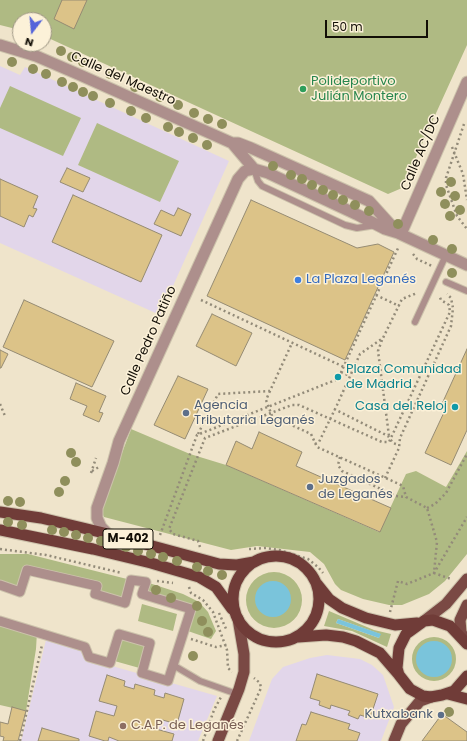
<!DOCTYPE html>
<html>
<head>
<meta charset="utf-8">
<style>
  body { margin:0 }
  #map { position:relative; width:467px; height:741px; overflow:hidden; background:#efe4cb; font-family:Poppins,sans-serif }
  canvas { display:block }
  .north { position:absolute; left:12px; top:12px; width:40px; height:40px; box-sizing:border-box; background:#fcf1d8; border:1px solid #9e9684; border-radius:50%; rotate:196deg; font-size:11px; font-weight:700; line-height:16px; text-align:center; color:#120e06 }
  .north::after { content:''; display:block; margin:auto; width:14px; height:18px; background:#5464da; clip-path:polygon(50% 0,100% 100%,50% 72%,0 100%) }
  .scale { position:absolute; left:325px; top:20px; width:103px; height:18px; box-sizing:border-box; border:2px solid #120e06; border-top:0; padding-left:5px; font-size:12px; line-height:14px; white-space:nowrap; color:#120e06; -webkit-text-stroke:3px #fcf1d8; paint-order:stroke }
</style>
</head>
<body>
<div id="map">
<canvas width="467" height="741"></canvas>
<div class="north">N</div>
<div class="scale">50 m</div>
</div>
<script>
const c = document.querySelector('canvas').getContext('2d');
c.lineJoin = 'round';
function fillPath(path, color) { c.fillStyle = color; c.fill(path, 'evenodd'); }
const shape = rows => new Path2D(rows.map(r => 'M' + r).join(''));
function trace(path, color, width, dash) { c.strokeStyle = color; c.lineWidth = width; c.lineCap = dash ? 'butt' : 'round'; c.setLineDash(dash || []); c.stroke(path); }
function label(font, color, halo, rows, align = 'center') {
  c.font = font + ' Poppins,sans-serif'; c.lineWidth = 3; c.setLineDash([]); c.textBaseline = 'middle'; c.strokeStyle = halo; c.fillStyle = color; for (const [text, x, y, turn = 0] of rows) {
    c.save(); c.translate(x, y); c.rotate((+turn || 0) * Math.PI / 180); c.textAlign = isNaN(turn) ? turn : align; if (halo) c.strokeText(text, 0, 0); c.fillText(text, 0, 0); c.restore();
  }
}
fillPath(shape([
  [0,66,20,75,25,67,229,161,160,315,0,243],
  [46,640,83,650,98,662,217,696,198,741,21,741],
  [327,655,360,659,372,665,383,675,394,707,381,741,249,741,272,679,283,667,310,658]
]), '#e2d6ea');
fillPath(shape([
  [0,0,467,0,467,45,402,188,388,194,44,36,44,20,20,20,20,30,0,25],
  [10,86,81,118,63,156,0,128,0,108],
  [97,123,179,161,160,202,78,165],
  [131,429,190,454,226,465,379,532,406,474,416,471,446,487,467,451,467,554,445,581,429,594,402,605,389,605,363,599,341,590,335,584,324,564,310,552,257,546,231,550,104,517,102,513,104,501],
  [0,554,28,554,131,580,125,603,95,594,97,587,28,570,20,592,0,585],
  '246 600a28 28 0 1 1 56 0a28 28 0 1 1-56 0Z',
  [146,582,183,594,199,602,208,612,216,631,211,639,185,630,191,610,142,594],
  [142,604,177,614,173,631,138,621],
  [329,611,374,630,391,634,387,647,352,631,324,626],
  [338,619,380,634,379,638,336,623],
  [0,621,37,632,36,649,26,711,0,705],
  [119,634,150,643,143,669,111,660],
  '412 659a22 22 0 1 1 44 0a22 22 0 1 1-44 0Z'
]), '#afba83');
fillPath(shape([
  '255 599a18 18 0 1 1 36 0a18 18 0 1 1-36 0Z',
  [338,619,381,634,379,638,336,623],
  '416 659a18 18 0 1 1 36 0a18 18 0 1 1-36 0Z'
]), '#7ac4db');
const building = shape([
  [62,0,87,0,74,29,54,19,62,0],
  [67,168,90,178,83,192,60,182,67,168],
  [0,179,38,196,33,208,37,209,33,217,29,215,24,227,0,216,0,179],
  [73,195,162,235,141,282,52,242,73,195],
  [251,200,357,248,378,244,394,252,345,360,207,296,251,200],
  [178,208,191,214,181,236,154,224,161,210,174,216,178,208],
  [24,300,114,341,92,387,3,347,24,300],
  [212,314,252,333,236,366,196,346,212,314],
  [467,349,467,430,451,465,425,453,446,408,441,406,467,349],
  [0,350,8,354,1,368,0,368,0,350],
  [178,376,208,389,185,439,154,425,178,376],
  [76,383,106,396,99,412,103,413,99,422,83,415,87,406,70,399,76,383],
  [259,432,302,452,296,466,391,508,380,532,226,465,236,441,252,449,259,432],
  [317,674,378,694,370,718,360,715,358,719,348,715,350,711,331,705,330,709,319,705,320,701,310,698,317,674],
  [107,675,125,681,124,686,134,689,135,684,155,690,154,695,164,698,165,693,184,699,177,724,159,719,156,729,174,734,172,741,119,741,109,737,108,741,105,741,89,736,96,711,114,716,117,706,99,701,107,675],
  [12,707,26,711,18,741,3,741,4,737,0,736,0,722,8,724,12,707],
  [311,712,350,724,348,729,360,733,357,741,296,741,302,724,306,725,311,712],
  [442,714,467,732,467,741,422,741,442,714],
  [42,728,79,739,79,741,38,741,42,728]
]);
fillPath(building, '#dcc388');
trace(building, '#958b73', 1);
const service = shape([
  [254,169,258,181,262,186,345,225,357,228,376,225],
  [446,282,467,291],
  [415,322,446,255],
  [173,665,200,681,237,694]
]);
const pedestrian = shape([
  [0,585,20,592,27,570,97,586,95,594,125,603,131,580,146,582,142,594,191,609,168,681,142,673,150,643,119,634,110,663,89,657,85,647,0,621]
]);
const minor = shape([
  [0,45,36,56,80,75,232,143,238,143,251,148,369,201,398,233],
  [232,143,254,169,268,173,358,215,385,229,398,233,467,265],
  [401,234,467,82],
  [108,534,101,527,97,518,97,508,113,463,119,441,238,179,245,171,254,169]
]);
const primary = shape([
  [424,621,446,604,467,579],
  [464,638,461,632,460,620,467,605],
  [218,741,239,689,244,672,244,654,238,619],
  [394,741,401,724,420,701,431,697]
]);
const trunk = shape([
  [0,512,41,518,108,534,219,564,237,565,254,562],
  [0,530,93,549,151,563,199,577,216,587,232,609],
  '233 599a43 43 0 1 1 86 0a43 43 0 1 1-86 0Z',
  [317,584,329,599,342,608,366,618,395,625,417,623],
  [298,637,326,635,343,637,356,641,380,653,399,675],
  [467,644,450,626,433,620,424,621,406,634,399,648,397,668,399,675,410,689,423,696,431,697,442,695,454,691,467,676],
  [448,694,467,699]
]);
trace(service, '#ccc2ab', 8);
trace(pedestrian, '#ccc2ab', 11);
trace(minor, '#ccc2ab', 13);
trace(primary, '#ccc2ab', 13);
trace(trunk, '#ccc2ab', 13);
trace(shape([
  [464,124,446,178,446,185,457,216,467,229],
  [452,147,463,174,467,200],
  [413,254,417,259,432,266],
  [376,295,399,306],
  [201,300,344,367],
  [382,340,378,351,389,436],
  [341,372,350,376],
  [270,391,266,400,272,416,311,434,317,447,399,484,403,486,406,497,427,508,437,542,434,573,451,579],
  [0,404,5,416],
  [334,409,388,436,393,443,399,445],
  [198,434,218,394,270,391,292,343],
  [315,444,319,442,337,405,360,354,383,338,402,299,417,293],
  [340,457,338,465,342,471,396,496,406,497],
  [92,471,99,467],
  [91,473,96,458],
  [385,478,399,448,400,438,451,326,453,308,451,298,447,294],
  [427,508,435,504,446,493,467,454],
  [160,535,197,435,338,379,399,246],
  [200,547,198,541,173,534,169,529,205,438,292,405,299,405,382,442,389,442,450,312,449,305,441,300,439,295],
  [0,549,46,555,122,573],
  [249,549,266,548,279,550,308,559,318,567,323,573],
  [157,581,173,583],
  [189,587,191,593,203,600,213,612,227,650,228,668,232,672],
  [390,612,398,581,407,584,434,573,467,517],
  [219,613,227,631],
  [191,639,216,647,227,645],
  [20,741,42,645],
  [203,741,214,710,221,697],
  [237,741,261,688,260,683,254,678]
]), '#938b79', 2.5, [2, 3]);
trace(service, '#ad8f8c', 6);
trace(pedestrian, '#ad8f8c', 9);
trace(minor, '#ad8f8c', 11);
trace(primary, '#7a4944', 11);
trace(trunk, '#703c38', 11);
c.fillStyle = '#8f8f5c';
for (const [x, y] of [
  [61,51],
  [72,57],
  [12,62],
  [83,62],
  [33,69],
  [46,74],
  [110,74],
  [62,82],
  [73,87],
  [135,87],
  [83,92],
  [93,96],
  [160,97],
  [110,103],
  [178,105],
  [131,111],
  [194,113],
  [146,118],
  [208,119],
  [222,124],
  [168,127],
  [179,132],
  [193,138],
  [207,145],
  [273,166],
  [291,175],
  [302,179],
  [451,182],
  [312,185],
  [323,190],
  [441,192],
  [333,195],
  [455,196],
  [343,200],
  [445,204],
  [355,205],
  [460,210],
  [369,211],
  [450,216],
  [398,224],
  [433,240],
  [452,249],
  [452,273],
  [71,453],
  [76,462],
  [65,481],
  [59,492],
  [8,501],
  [20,502],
  [8,522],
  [22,525],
  [52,530],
  [64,532],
  [76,535],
  [88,538],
  [101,541],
  [113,544],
  [126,547],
  [138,551],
  [151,554],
  [163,557],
  [177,561],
  [197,567],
  [208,571],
  [222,575],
  [156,590],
  [171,598],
  [197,606],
  [202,621],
  [208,632],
  [193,656],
  [449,712]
]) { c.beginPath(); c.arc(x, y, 5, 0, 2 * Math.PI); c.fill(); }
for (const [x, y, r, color] of [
  [303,89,4,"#2e9e5b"],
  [298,280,4,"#3f7fe0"],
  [338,377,4,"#0f9aa8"],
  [455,407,4,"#0f9aa8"],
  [186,413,4,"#5c6f8a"],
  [310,487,4,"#5c6f8a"],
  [441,715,4,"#5c6f8a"],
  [123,726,4,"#8d6e63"]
]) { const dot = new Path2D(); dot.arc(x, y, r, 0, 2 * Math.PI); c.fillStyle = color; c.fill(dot); trace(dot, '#fcf1d8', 1.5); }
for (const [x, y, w] of [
  [128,539,50]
]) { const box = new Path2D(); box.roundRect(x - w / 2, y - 10, w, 20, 3); c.fillStyle = '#fcf1d8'; c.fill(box); trace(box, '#120e06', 1); }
label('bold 12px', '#120e06', null, [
  ["M-402",128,539]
]);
label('13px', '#120e06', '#fcf1d8', [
  ["Calle del Maestro",123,79,24],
  ["Calle AC/DC",421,153,-67],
  ["Calle Pedro Patiño",149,341,-66]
]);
label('13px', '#27864d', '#fcf1d8', [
  ["Polideportivo",311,82],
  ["Julián Montero",311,97]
], 'left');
label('13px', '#366cbe', '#fcf1d8', [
  ["La Plaza Leganés",306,280]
], 'left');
label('13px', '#0d838f', '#fcf1d8', [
  ["Plaza Comunidad",346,370],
  ["de Madrid",346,385],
  ["Casa del Reloj",447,407,"right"]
], 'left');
label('13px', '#4e5e75', '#fcf1d8', [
  ["Agencia",194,406],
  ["Tributaria Leganés",194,421],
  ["Juzgados",318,480],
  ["de Leganés",318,495],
  ["Kutxabank",433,715,"right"]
], 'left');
label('13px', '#785e54', '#fcf1d8', [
  ["C.A.P. de Leganés",131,726]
], 'left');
</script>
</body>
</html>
